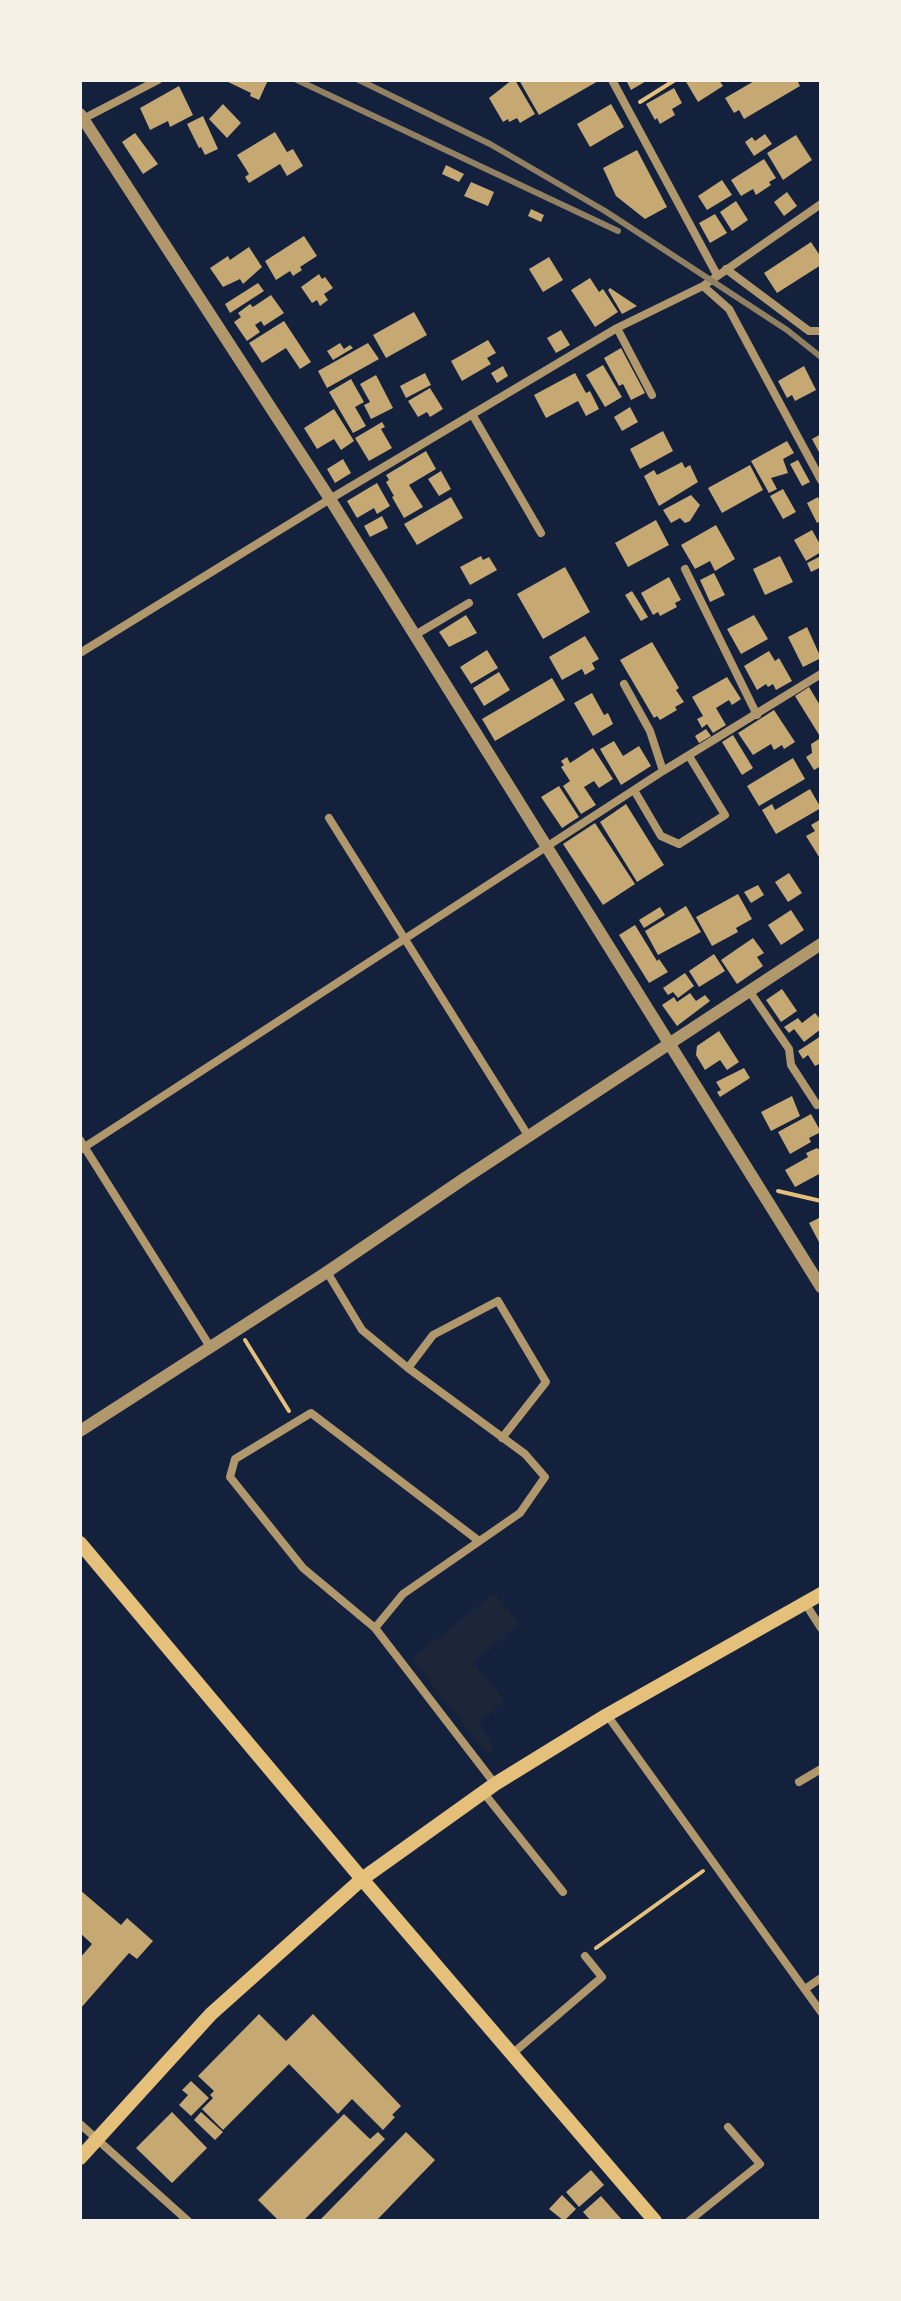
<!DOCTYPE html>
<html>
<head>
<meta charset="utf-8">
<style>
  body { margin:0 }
  #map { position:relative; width:901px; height:2301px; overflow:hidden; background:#14213d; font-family:"Varela Round",sans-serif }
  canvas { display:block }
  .frame { position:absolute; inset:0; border:82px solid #f6f1e7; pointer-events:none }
</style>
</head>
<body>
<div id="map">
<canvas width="901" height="2301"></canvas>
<div class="frame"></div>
</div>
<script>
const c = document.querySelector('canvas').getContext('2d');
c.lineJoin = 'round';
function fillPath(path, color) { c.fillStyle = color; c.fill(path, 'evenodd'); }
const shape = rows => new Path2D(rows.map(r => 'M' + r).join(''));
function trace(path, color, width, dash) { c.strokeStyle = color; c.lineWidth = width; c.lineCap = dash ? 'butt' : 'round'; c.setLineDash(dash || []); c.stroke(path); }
fillPath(shape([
  [494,1593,519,1623,474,1663,504,1701,478,1724,495,1748,488,1755,412,1659]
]), '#1d2539');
fillPath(shape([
  [224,80,268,80,259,100,250,96,251,93],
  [512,80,515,80,535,114,520,123,517,118,509,122,508,119,503,122,489,98],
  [519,80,600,80,539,115],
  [626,80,648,80,631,90],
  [685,80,719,80,723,86,698,102],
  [756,80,797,80,800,86,744,119,739,110,734,113,725,98],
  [179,86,193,115,170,127,168,121,150,130,140,108],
  [674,88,682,103,672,109,675,115,660,124,657,118,655,120,646,104],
  [223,104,241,123,227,138,209,119],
  [611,104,624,127,590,147,577,124],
  [203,116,218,149,205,155,201,147,199,148,187,124],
  [275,132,287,152,293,149,303,166,287,176,280,164,249,183,245,177,249,174,237,155],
  [135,133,158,164,143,174,122,142],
  [765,134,772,144,754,156,745,142,752,137,755,141],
  [796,135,812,160,783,180,767,153],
  [637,150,667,207,645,219,616,196,603,168],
  [764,159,776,178,769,182,771,185,756,195,753,189,741,196,731,180],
  [446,165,464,174,459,182,442,174],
  [722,180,732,195,707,210,698,196],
  [471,182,494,192,488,206,464,196],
  [787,192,797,206,784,216,774,202],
  [736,201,748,220,732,231,720,212],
  [531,209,544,215,541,222,528,216],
  [715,214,727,233,710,243,699,223],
  [304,236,317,256,300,267,302,270,293,276,290,271,276,280,265,261],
  [811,242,821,257,821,265,777,293,764,273],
  [249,247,262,267,243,284,240,279,223,287,210,268,228,256,230,260],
  [549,257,563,280,543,292,529,269],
  [319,274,322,279,325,277,333,288,324,294,328,300,320,306,317,300,312,303,301,287],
  [590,278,599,292,603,289,618,312,595,327,571,290],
  [258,283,264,291,230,313,225,304],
  [610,288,637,306,622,314,608,290],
  [271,295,284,313,264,326,261,321,255,325,260,332,247,341,234,322,241,317,238,313,250,304,253,307],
  [414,312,427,335,386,358,373,335],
  [284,321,311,362,300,369,286,348,262,363,249,343],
  [561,330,570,345,556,353,547,338],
  [488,340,496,353,487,358,491,364,462,381,451,361],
  [340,343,344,349,350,345,353,348,333,360,327,351],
  [368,343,379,359,327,388,318,371],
  [621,348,645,393,631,400,623,384,619,386,604,358],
  [603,365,622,397,605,407,586,375],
  [503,366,508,376,497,383,491,373],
  [804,366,816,390,795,401,792,395,787,398,778,381],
  [425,373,431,385,406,398,400,386],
  [575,373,586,393,590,391,599,409,586,416,578,401,546,418,534,395],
  [376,375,393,408,371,419,364,405,370,402,360,384],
  [351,379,364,402,355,407,366,426,353,433,329,392],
  [430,388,443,409,430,417,427,412,418,417,408,401],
  [630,407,638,422,622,431,614,417],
  [334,409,354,441,341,450,334,439,317,449,304,428],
  [382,422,385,427,381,429,392,448,369,461,355,438],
  [663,431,673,451,640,469,630,449],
  [821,434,821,456,812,439],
  [787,441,794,453,783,459,788,473,771,478,777,489,769,493,751,461],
  [426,451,436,469,409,485,423,507,404,518,392,497,394,496,386,482,389,480,386,475],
  [343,459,351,473,335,483,327,469],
  [798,460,810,482,802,486,790,464],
  [682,462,685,468,690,465,698,482,659,506,644,476,654,470,657,475],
  [750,465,763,490,722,513,708,488],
  [441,471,451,489,439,496,428,479],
  [377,483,390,506,377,514,374,508,357,518,347,501],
  [783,489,796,512,783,519,770,496],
  [691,495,700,505,690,521,685,523,680,518,671,523,663,510],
  [451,497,463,518,417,545,404,524],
  [818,497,821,504,821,521,817,523,807,503],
  [382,516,388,528,370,537,364,526],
  [656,520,669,545,628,567,615,543],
  [716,525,735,559,715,571,710,561,695,569,681,545],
  [812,530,821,546,821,552,806,561,794,540],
  [481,556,483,560,489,557,497,570,470,585,460,567],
  [780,556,793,582,765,595,753,569],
  [821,556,821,567,811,572,807,563],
  [565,567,590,612,543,639,517,594],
  [714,573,725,595,710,602,700,580],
  [669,577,681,600,675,603,677,607,660,616,658,612,653,615,641,593],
  [632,591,648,617,641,621,625,595],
  [466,615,477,633,449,647,439,632],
  [754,615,768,639,741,654,727,629],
  [807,627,821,658,803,667,788,637],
  [585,636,599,659,592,663,595,669,585,675,582,669,562,680,549,657],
  [652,642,679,688,676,690,684,702,675,707,677,710,660,720,657,716,654,718,620,660],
  [487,650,498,668,471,684,460,667],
  [769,651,775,661,779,658,792,681,776,690,773,684,768,687,766,684,757,690,744,666],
  [499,672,510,690,484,706,473,688],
  [727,677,741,699,732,705,729,700,716,708,726,725,713,733,707,724,702,728,697,719,703,716,692,697],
  [552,678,565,700,495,741,482,719],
  [809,687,821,707,821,738,795,696],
  [592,693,604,715,608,713,613,724,593,736,574,703],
  [774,710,795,742,784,749,782,745,774,750,771,744,753,755,738,733],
  [706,729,711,736,699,743,695,736],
  [733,735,753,768,742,775,722,742],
  [819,739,821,766,814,770,806,757,812,753,811,744],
  [614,741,623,756,639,746,651,766,621,785,600,749],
  [593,748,613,779,599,788,594,781,584,787,596,805,581,814,563,786,570,781,561,767,564,765,561,761,567,757,570,763],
  [793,758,805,779,759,806,747,786],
  [559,786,579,817,562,828,541,797],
  [810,789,821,808,776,834,762,810,772,804,775,810],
  [626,804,664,865,637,882,600,822],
  [821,819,821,856,819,857,806,836,815,831,811,825],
  [595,823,635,884,603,905,563,844],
  [789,873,802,893,788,902,775,882],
  [758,885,764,895,751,903,744,892],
  [738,894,752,919,736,928,738,932,712,946,696,917],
  [686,906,701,932,658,955,645,931],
  [660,907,665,915,644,928,639,920],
  [791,910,804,930,781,945,768,925],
  [635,925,657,961,659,959,668,972,649,983,619,935],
  [753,938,764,953,757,957,763,966,737,984,721,960],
  [714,954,725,971,699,987,689,971],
  [685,973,694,986,678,998,673,992,668,995,663,988],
  [782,989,797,1011,781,1022,766,1000],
  [690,993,696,1001,705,995,710,1001,677,1026,662,1005,674,997,677,1002],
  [815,1013,821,1020,821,1029,804,1042,794,1029,789,1033,784,1027,798,1018,802,1023],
  [719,1031,739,1062,727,1070,720,1060,705,1070,696,1055,697,1046],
  [821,1036,821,1063,815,1066,808,1055,803,1059,798,1051],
  [744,1068,750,1078,720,1097,717,1092,721,1090,716,1082],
  [792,1096,800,1116,771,1131,761,1112],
  [811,1114,821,1132,809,1138,811,1142,790,1154,778,1132],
  [817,1148,821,1151,821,1173,795,1187,785,1170,808,1157,806,1153],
  [821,1217,821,1246,809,1223],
  [80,1890,121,1925,127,1918,153,1941,137,1959,129,1953,80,2009,80,1958,92,1944,80,1933],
  [259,2014,286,2041,313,2014,401,2106,392,2115,395,2117,383,2130,352,2099,338,2114,289,2064,223,2130,202,2109,213,2098,210,2095,214,2091,198,2076],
  [191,2081,209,2098,191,2116,179,2105,188,2095,182,2090],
  [172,2112,207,2148,172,2183,136,2148],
  [201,2112,223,2132,215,2140,194,2120],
  [344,2114,370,2139,378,2132,385,2139,303,2221,279,2221,258,2200],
  [406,2132,435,2160,376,2221,323,2221,321,2219],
  [591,2170,604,2185,579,2207,566,2192],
  [562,2195,576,2209,564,2221,549,2209],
  [601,2196,623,2221,591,2221,583,2212]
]), '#c6a872');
trace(shape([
  [640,102,675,80],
  [778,1191,821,1201],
  [245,1340,289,1411],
  [596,1948,703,1871]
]), '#e5c07b', 4);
trace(shape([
  [612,80,717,275],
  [81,120,158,80],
  [726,269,809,331,821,331],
  [703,286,729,309,821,480],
  [617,328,652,395],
  [472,414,541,533],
  [685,569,757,715],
  [415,635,469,603],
  [80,653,330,499,617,328,703,286,821,204],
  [624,684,650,731,663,771],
  [634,790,661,836,679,844,725,815,689,756],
  [329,818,529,1137],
  [750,992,789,1049,791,1065,817,1105],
  [80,1140,209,1345],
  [80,1150,663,771,821,674],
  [327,1272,362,1330,408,1368,525,1454,545,1477,520,1513,403,1594,375,1628,495,1784],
  [408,1368,433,1335,498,1301,546,1382,502,1438],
  [805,1603,821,1628],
  [375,1628,303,1568,230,1477,235,1459,311,1413,479,1541],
  [607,1715,821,2012],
  [799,1782,821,1769],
  [483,1792,563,1892],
  [805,1989,821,1978],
  [512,2054,602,1977,585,1956],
  [80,2124,188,2221],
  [689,2221,760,2164,728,2127]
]), '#b1986c', 8);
trace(shape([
  [80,114,330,499,821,1287],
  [80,1431,327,1272,465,1178,821,944]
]), '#b1986c', 12);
trace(shape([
  [80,2158,211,2014,362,1879,495,1784,607,1715,821,1594]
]), '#e5c07b', 14);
trace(shape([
  [80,1543,362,1879,655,2221]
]), '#e5c07b', 14);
trace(shape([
  [297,80,618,231],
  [359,80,490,144,605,211,787,330,821,357]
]), '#918062', 6);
</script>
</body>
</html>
